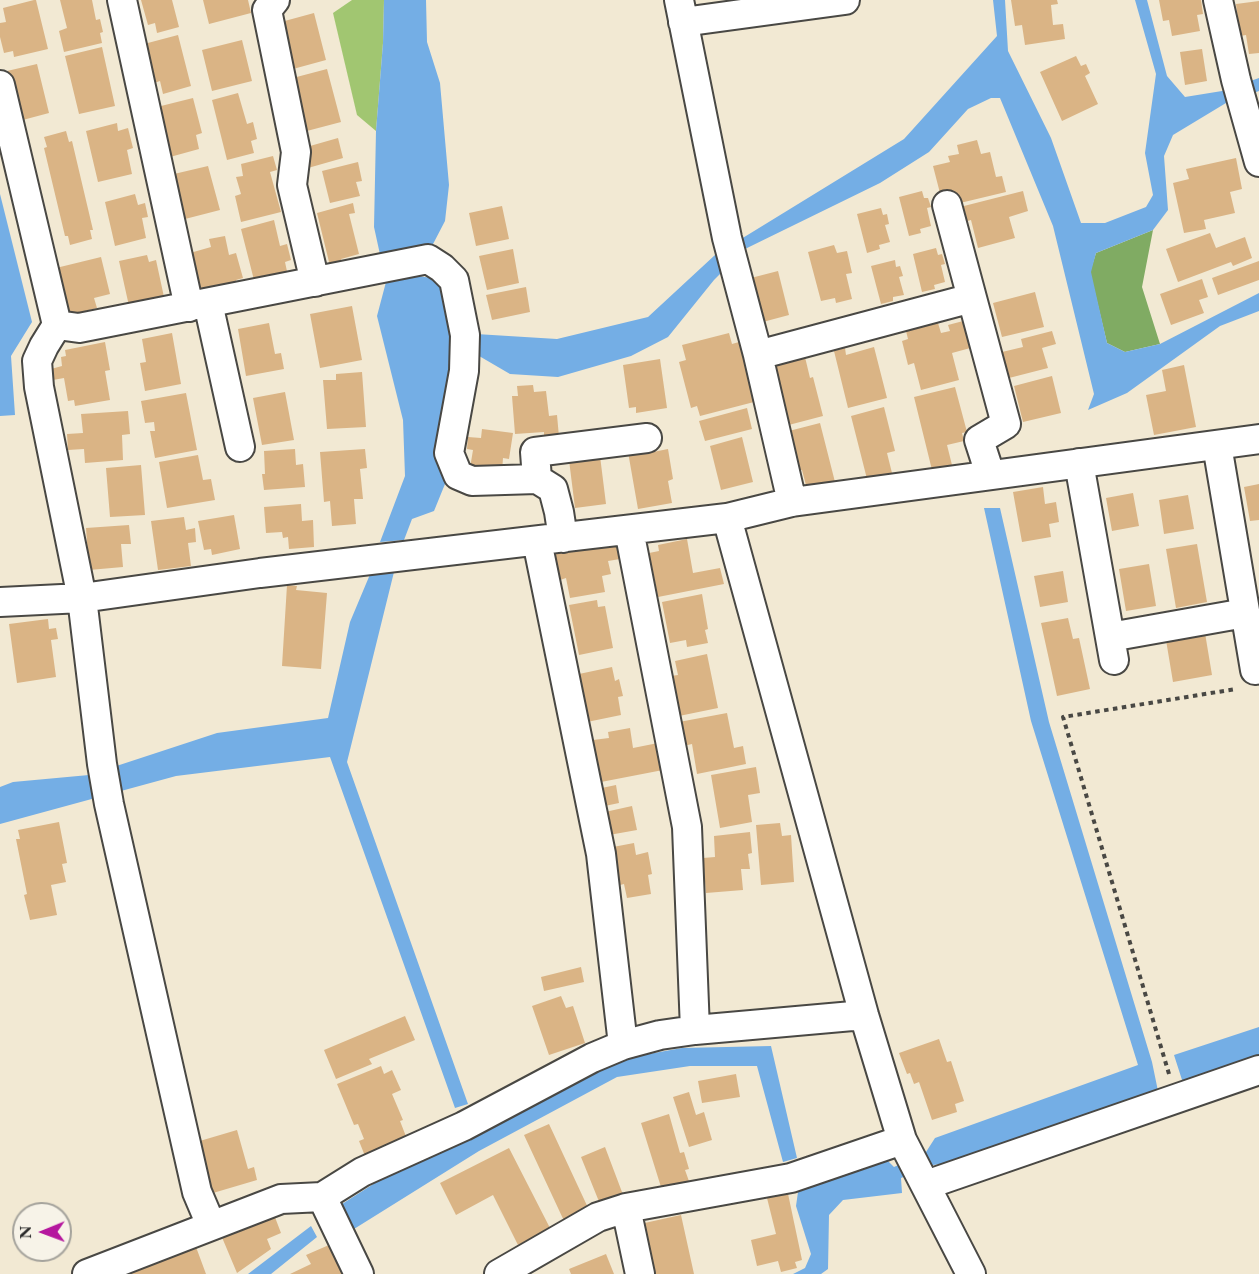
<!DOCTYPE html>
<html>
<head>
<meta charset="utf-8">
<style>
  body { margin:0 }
  #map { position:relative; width:1259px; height:1274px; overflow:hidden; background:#f2e9d3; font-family:"EB Garamond",serif }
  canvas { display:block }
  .north { position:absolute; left:12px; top:1202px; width:60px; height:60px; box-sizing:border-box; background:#f7f3e8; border:2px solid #a5a39c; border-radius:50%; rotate:269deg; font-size:16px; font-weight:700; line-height:24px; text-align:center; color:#2b2b2b }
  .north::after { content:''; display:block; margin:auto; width:21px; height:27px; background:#b5179e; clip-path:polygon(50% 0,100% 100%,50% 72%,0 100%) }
</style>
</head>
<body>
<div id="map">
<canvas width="1259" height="1274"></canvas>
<div class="north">N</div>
</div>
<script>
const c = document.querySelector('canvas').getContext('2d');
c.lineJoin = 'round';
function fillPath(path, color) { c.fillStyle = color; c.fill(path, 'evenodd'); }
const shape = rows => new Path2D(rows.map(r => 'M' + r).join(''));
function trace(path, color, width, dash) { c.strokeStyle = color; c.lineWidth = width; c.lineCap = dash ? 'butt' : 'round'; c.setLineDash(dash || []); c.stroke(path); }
fillPath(shape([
  [352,0,384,0,383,43,376,131,357,115,333,13]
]), '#a1c671');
fillPath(shape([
  [1153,230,1142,287,1160,344,1125,352,1107,343,1090,272,1096,253]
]), '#80ab63');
fillPath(shape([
  [384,0,426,0,427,42,440,83,449,185,445,221,432,246,418,253,418,276,432,278,447,294,476,334,557,339,648,317,715,255,904,139,997,36,993,0,1005,0,1008,51,1051,138,1081,223,1105,223,1146,207,1153,195,1145,153,1156,74,1135,0,1147,0,1167,76,1185,97,1222,91,1259,78,1259,91,1226,103,1173,135,1164,156,1168,210,1153,230,1096,253,1091,272,1107,343,1125,352,1160,344,1259,293,1259,311,1220,326,1127,393,1088,410,1094,394,1053,226,1000,98,991,98,968,109,929,152,880,183,745,249,714,280,668,337,631,356,558,377,510,374,474,353,439,440,445,484,434,511,412,519,404,540,380,542,405,476,403,420,377,316,386,282,395,278,381,259,374,227,376,131,383,43],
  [0,194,32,322,11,356,15,415,0,416],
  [984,508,1000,508,1049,722,1152,1062,1158,1091,949,1163,933,1165,901,1178,902,1193,843,1200,829,1215,828,1269,821,1274,793,1274,805,1268,811,1254,796,1206,798,1192,885,1158,894,1167,926,1152,935,1138,1138,1065,1031,721],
  [371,572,394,572,347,762,468,1104,455,1108,330,757,176,776,0,824,0,787,13,782,89,775,217,733,328,718,350,622],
  [1259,1027,1259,1059,1183,1083,1174,1055],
  [771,1046,797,1158,783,1162,757,1066,690,1066,617,1077,479,1151,354,1229,342,1204,375,1183,615,1060,682,1048],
  [311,1226,317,1237,271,1274,248,1274]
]), '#74aee5');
fillPath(shape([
  [34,0,36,0,48,49,14,57,13,51,4,53,0,37,0,23,6,22,3,8],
  [60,0,92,0,96,20,100,19,103,32,100,33,102,43,64,52,59,31,67,28],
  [141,0,172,0,179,27,157,33,155,23,148,25],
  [203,0,248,0,251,13,209,24],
  [1011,0,1057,0,1058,4,1051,5,1053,25,1063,24,1065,39,1025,45,1022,25,1015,26],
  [1159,0,1201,0,1203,14,1197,15,1200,31,1172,36,1169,20,1163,21],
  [1259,1,1259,53,1249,54,1246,35,1240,36,1236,4],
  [314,13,326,60,293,69,281,22],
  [178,35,191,86,163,94,160,81,154,83,144,44],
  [242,40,252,81,212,91,202,50],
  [102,47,115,106,79,114,65,56],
  [1202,49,1207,81,1185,85,1180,52],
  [1076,56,1081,66,1086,64,1090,73,1085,76,1098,104,1062,121,1040,72],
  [37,64,49,113,19,121,7,71],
  [327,69,341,122,303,132,289,79],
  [238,93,247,124,253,122,257,139,251,141,254,153,227,160,212,100],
  [193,98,202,133,196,135,199,149,170,157,157,107],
  [117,123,118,131,128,128,133,148,127,150,132,174,98,182,86,131],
  [66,131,69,142,72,141,93,230,90,230,92,239,70,245,68,236,65,236,44,148,47,147,44,137],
  [338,138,343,158,308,168,303,148],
  [977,140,981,154,990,152,996,177,1002,176,1006,192,960,203,958,193,941,197,933,166,950,162,948,156,959,154,957,145],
  [273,156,277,170,270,172,281,212,241,222,235,196,241,194,236,177,243,176,241,164],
  [1236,158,1242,189,1230,192,1235,213,1204,220,1206,229,1184,233,1173,183,1189,179,1186,169],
  [358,162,362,181,356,182,360,196,330,203,322,171],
  [208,166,220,210,185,219,174,174],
  [922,191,924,198,928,198,931,207,927,208,931,226,920,229,921,233,909,236,899,197],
  [1023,191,1028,211,1009,217,1015,238,978,248,971,220,964,222,960,207],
  [135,194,138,205,145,203,148,217,142,218,146,238,115,246,105,202],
  [353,203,355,213,349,214,359,254,341,259,342,264,330,266,317,213],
  [502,206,509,239,476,246,469,213],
  [881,208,883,215,887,214,889,224,885,225,890,242,879,245,880,249,867,253,857,214],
  [274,220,280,246,287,244,291,260,285,262,288,276,255,284,241,229],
  [1210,233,1216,248,1245,237,1252,258,1233,266,1231,262,1178,282,1166,249],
  [225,236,229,255,236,253,243,278,236,280,238,289,200,292,190,253,211,247,209,239],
  [834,245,837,253,847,251,852,273,846,274,852,299,836,303,835,298,821,301,808,252],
  [936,248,938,255,942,254,945,264,941,265,945,282,934,285,935,289,922,292,913,254],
  [513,249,519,283,487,290,479,256],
  [147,255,149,262,156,260,164,297,129,306,119,261],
  [101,257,110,294,94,298,97,308,67,316,56,268],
  [895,260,896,267,900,266,903,276,899,277,904,295,893,297,893,301,881,304,871,266],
  [1259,261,1259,280,1218,295,1212,278],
  [778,271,789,315,759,323,747,279],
  [1202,279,1208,297,1199,300,1204,313,1171,325,1160,294],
  [526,287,530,312,492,320,486,295],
  [1035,292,1044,327,1002,337,993,303],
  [352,306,362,360,320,368,310,314],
  [967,320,974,347,952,353,959,380,921,390,914,363,908,365,902,341,908,339,906,331,938,323,941,333,950,331,948,325],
  [269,323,275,354,281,353,284,369,246,376,238,329],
  [1052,331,1056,344,1042,348,1048,368,1009,378,1002,352,1023,347,1021,339],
  [172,333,181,384,145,391,140,363,146,362,142,339],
  [729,333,732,344,739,342,754,402,700,416,697,406,691,408,679,362,686,360,682,345],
  [105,342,110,370,105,371,110,400,75,406,74,400,68,401,64,378,53,380,51,369,62,366,61,357,66,356,65,350],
  [874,347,887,398,848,408,834,351,845,348,846,355],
  [805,357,810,378,813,377,823,416,781,427,773,365],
  [660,359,667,408,636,413,636,407,629,408,623,365],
  [1184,365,1196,427,1154,435,1146,395,1166,391,1162,370],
  [362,372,366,427,327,429,323,380,336,380,336,374],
  [1052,376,1061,413,1023,422,1014,386],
  [533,385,534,392,546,391,549,416,557,415,559,437,544,438,544,432,515,434,512,396,518,396,517,386],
  [955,387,967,432,962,433,964,441,947,445,952,465,932,470,914,397],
  [285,392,294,440,262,445,253,398],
  [186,393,197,450,155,458,150,431,155,431,154,422,145,423,141,401],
  [884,407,895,451,887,453,892,473,867,479,851,416],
  [747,408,752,429,705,441,699,421],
  [128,411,130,434,122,435,123,460,85,463,84,449,68,450,67,434,83,433,81,414],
  [820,423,835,482,807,489,802,470,795,472,785,432],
  [482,429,513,433,509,459,503,458,502,472,470,468,473,450,467,449,468,437,481,438],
  [742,437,753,482,721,490,710,446],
  [652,448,653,452,668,449,673,479,668,481,672,503,638,509,628,452],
  [295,449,296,465,303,464,305,487,264,490,262,474,265,474,264,451],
  [365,449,367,468,360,469,363,499,354,499,356,524,332,526,330,501,324,502,320,452],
  [198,455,203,480,211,479,215,500,167,508,159,462],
  [600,456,606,504,575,508,569,460],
  [141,465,145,515,110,517,106,468],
  [1259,484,1259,520,1250,521,1244,487],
  [1043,487,1045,504,1056,502,1059,522,1049,524,1051,537,1022,542,1013,492],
  [1133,493,1139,526,1112,531,1106,498],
  [1188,495,1194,529,1164,534,1159,500],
  [301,504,302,521,313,520,314,547,289,549,288,537,283,538,282,532,266,533,264,507],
  [234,515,240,549,212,555,211,549,204,550,198,521],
  [184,517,186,530,195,528,196,542,188,543,191,566,158,570,151,521],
  [129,525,131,544,121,544,123,567,89,570,86,528],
  [687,539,693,573,720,568,724,584,658,597,649,553,659,551,658,545],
  [617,542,620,559,608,561,611,574,602,576,605,592,570,598,566,578,560,580,555,554],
  [1197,544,1207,602,1176,608,1166,549],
  [1149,564,1156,606,1126,611,1119,569],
  [1063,571,1068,602,1040,607,1034,576],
  [287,585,297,586,296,590,327,593,321,669,282,666],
  [702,594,708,629,705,630,708,643,687,647,686,640,670,643,662,602],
  [597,600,598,607,605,606,613,648,579,655,569,605],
  [1068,618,1073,639,1079,638,1090,689,1057,696,1041,623],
  [48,619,49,629,56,628,58,639,51,640,56,677,17,683,9,624],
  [1205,633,1212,675,1173,682,1166,640],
  [707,654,718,708,679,716,671,676,678,675,675,661],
  [612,667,615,681,619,679,623,696,618,697,621,715,587,722,579,674],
  [727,713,734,748,743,746,746,764,697,774,692,744,683,746,679,722],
  [630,728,633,748,658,743,663,770,601,782,593,740,609,738,608,732],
  [756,767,760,793,748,795,752,822,720,828,711,775],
  [616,785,619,803,600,807,597,789],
  [632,806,637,830,609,835,605,812],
  [59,822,67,863,62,864,66,882,51,885,57,915,30,920,24,895,27,894,16,839,20,839,18,830],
  [780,823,782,836,791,835,794,882,761,885,756,825],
  [750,832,752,853,748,854,750,869,741,869,743,890,706,893,703,858,715,857,714,836],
  [634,843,636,855,648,852,652,874,648,875,651,894,627,898,624,884,620,885,613,847],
  [581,967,584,982,544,991,541,977],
  [561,996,566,1008,573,1006,585,1043,549,1055,532,1006],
  [405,1016,415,1040,369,1059,372,1064,336,1079,324,1050],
  [939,1039,947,1062,951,1061,964,1101,955,1104,957,1112,932,1120,919,1082,914,1084,910,1073,907,1074,899,1053],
  [381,1066,384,1074,392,1070,401,1090,392,1094,403,1120,400,1121,407,1139,365,1156,359,1141,364,1139,358,1124,354,1125,337,1084],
  [736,1074,740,1097,702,1103,698,1081],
  [689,1092,696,1115,704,1112,712,1140,689,1147,673,1097],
  [669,1114,680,1153,684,1152,689,1169,685,1170,690,1184,673,1189,671,1184,661,1187,641,1123],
  [549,1124,590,1212,565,1223,524,1135],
  [237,1130,248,1169,254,1167,257,1180,213,1193,206,1170,193,1143],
  [605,1147,625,1200,602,1209,581,1157],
  [509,1148,550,1228,518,1245,493,1195,456,1215,440,1183],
  [787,1189,802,1260,795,1262,797,1268,781,1272,778,1261,757,1266,751,1240,776,1234,766,1194],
  [273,1212,281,1233,267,1239,271,1249,237,1273,221,1235],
  [681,1215,694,1274,652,1274,640,1224],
  [329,1245,343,1274,290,1274,311,1264,306,1255],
  [196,1247,206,1274,126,1274],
  [606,1254,614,1274,571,1274,569,1269]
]), '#dab485');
const minor = shape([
  [122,0,189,307],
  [275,0,267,10,296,152,292,185,315,282],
  [679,0,727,238,758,355,792,502],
  [1218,0,1236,80,1259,162],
  [683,22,845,0],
  [0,85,57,325,44,346,37,361,39,387,82,598,102,764,109,804,197,1192,211,1225],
  [947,205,972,298],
  [208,303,240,447],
  [57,325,79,328,428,259,442,268,454,280,465,335,464,371,449,453,458,475,472,481,537,479,553,489,559,512,563,538],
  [758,355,972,298,1006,424,979,440,990,474],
  [1217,445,1255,670],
  [1079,463,1114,660],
  [537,479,535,452,647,438],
  [629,530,687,827,695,1030],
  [537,541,601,854,623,1045],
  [0,602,82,598,260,573,727,518],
  [1110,637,1245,613],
  [926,1185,1259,1070],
  [322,1197,362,1172,464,1126,592,1058,623,1045,660,1035,695,1030,864,1015],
  [626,1208,640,1274],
  [87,1274,281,1199,322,1197,359,1274],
  [499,1274,598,1217,626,1208,791,1178,902,1140],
  [971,1274,902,1140,864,1015,727,518,792,502,1259,439]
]);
trace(minor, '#494844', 32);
trace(shape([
  [1169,1074,1063,717,1236,689]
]), '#494844', 4, [4.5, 4.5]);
trace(minor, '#fff', 28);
</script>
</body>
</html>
